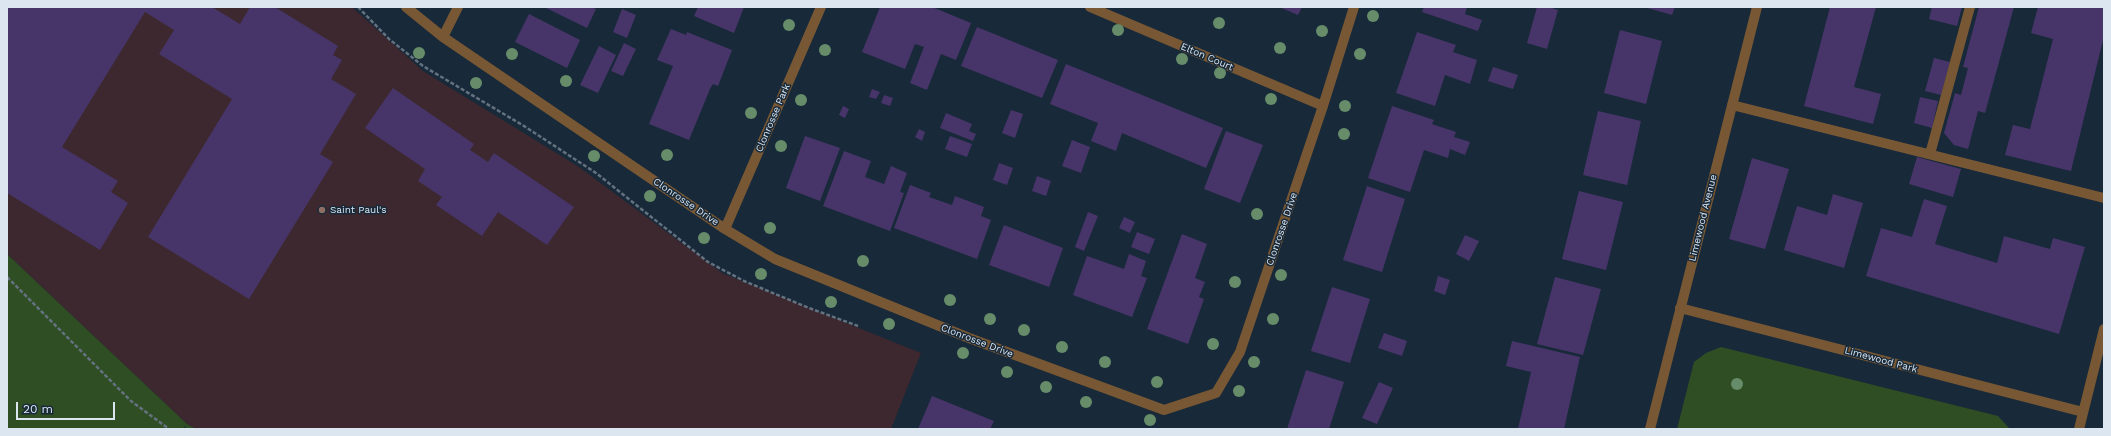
<!DOCTYPE html>
<html>
<head>
<meta charset="utf-8">
<style>
  body { margin:0 }
  #map { position:relative; width:2111px; height:436px; overflow:hidden; background:#182939; font-family:"Work Sans",sans-serif }
  canvas { display:block }
  .frame { position:absolute; inset:0; border:8px solid #dbe6f1; pointer-events:none }
  .scale { position:absolute; left:16px; top:402px; width:99px; height:18px; box-sizing:border-box; border:2px solid #dbe6f1; border-top:0; padding-left:5px; font-size:12px; line-height:14px; white-space:nowrap; color:#dbe6f1; -webkit-text-stroke:3px #182939; paint-order:stroke }
</style>
</head>
<body>
<div id="map">
<canvas width="2111" height="436"></canvas>
<div class="frame"></div>
<div class="scale">20 m</div>
</div>
<script>
const c = document.querySelector('canvas').getContext('2d');
c.lineJoin = 'round';
function fillPath(path, color) { c.fillStyle = color; c.fill(path, 'evenodd'); }
const shape = rows => new Path2D(rows.map(r => 'M' + r).join(''));
function trace(path, color, width, dash) { c.strokeStyle = color; c.lineWidth = width; c.lineCap = dash ? 'butt' : 'round'; c.setLineDash(dash || []); c.stroke(path); }
function label(font, color, halo, rows, align = 'center') {
  c.font = font + ' "Work Sans",sans-serif'; c.lineWidth = 3; c.setLineDash([]); c.textBaseline = 'middle'; c.strokeStyle = halo; c.fillStyle = color; for (const [text, x, y, turn = 0] of rows) {
    c.save(); c.translate(x, y); c.rotate((+turn || 0) * Math.PI / 180); c.textAlign = isNaN(turn) ? turn : align; if (halo) c.strokeText(text, 0, 0); c.fillText(text, 0, 0); c.restore();
  }
}
fillPath(shape([
  [7,7,352,7,423,71,579,167,722,273,921,353,891,429,196,429,187,424,7,254]
]), '#3c282e');
fillPath(shape([
  [7,254,187,424,196,429,185,429,186,425,183,429,7,429],
  [1721,347,1998,416,2010,429,1677,429,1694,362,1706,353]
]), '#2f4e23');
fillPath(shape([
  [9,7,212,7,240,24,250,7,275,7,338,46,333,55,342,60,331,79,356,94,320,154,333,162,249,299,148,237,232,99,159,54,174,30,145,12,62,147,118,181,111,192,128,203,100,250,7,193,7,11],
  [544,7,591,7,596,9,587,28],
  [698,7,744,7,734,33,694,16],
  [880,7,932,7,971,23,956,60,941,54,927,90,910,83,924,47,915,44,905,69,862,52],
  [1279,7,1302,7,1298,15],
  [1424,7,1467,7,1465,14,1482,20,1478,31,1422,12],
  [1537,7,1549,7,1558,10,1547,49,1527,43],
  [1644,7,1675,7,1672,15],
  [1830,7,1876,7,1854,87,1881,94,1873,124,1804,106],
  [1932,7,1962,7,1957,26,1929,19],
  [1979,7,2014,7,1985,113,1978,111,1968,149,1954,145,1944,133,1955,93,1961,95,1968,68,1963,67],
  [2038,7,2104,7,2104,36,2071,171,2005,155,2013,125,2030,129,2053,39,2031,33],
  [622,9,636,15,627,38,613,32],
  [529,14,580,40,567,68,515,42],
  [977,27,1058,60,1042,98,961,66],
  [671,29,686,35,687,32,732,50,718,86,713,84,710,89,689,140,649,124,673,66,657,60],
  [1620,30,1662,41,1646,104,1604,93],
  [1417,32,1456,45,1453,52,1477,60,1470,84,1445,75,1435,106,1396,93],
  [624,43,636,49,623,76,611,71],
  [599,46,616,55,598,93,580,85],
  [1934,58,1950,62,1941,95,1925,91],
  [1066,64,1223,128,1206,168,1122,133,1116,151,1091,141,1098,123,1050,104],
  [1493,67,1518,75,1513,89,1488,81],
  [393,88,474,144,470,150,488,162,494,153,574,207,547,245,498,212,482,236,436,205,442,197,418,181,425,169,365,128],
  [872,89,880,92,876,99,869,97],
  [884,95,893,98,890,106,881,103],
  [1920,97,1938,101,1932,128,1914,123],
  [843,106,849,109,845,118,839,115],
  [1392,106,1434,120,1432,124,1456,132,1454,137,1470,142,1465,155,1450,149,1448,158,1424,150,1410,192,1368,178],
  [1011,110,1023,114,1015,138,1002,133],
  [1598,111,1641,121,1627,185,1583,175],
  [946,113,972,124,969,131,976,134,973,141,940,128],
  [919,129,925,132,922,141,915,137],
  [1226,131,1263,145,1240,203,1204,189],
  [805,136,840,148,820,201,786,188],
  [950,136,972,144,967,157,945,149],
  [1072,140,1090,147,1081,173,1062,166],
  [844,151,871,161,865,177,884,184,891,166,907,173,900,192,904,193,890,231,823,206],
  [1917,157,1961,169,1953,197,1909,184],
  [1752,158,1789,169,1765,249,1729,239],
  [999,163,1013,168,1007,185,993,180],
  [1037,176,1051,181,1046,196,1032,191],
  [910,185,931,193,929,197,952,205,955,196,984,207,981,216,991,220,977,259,894,228],
  [1367,186,1405,199,1382,272,1343,260],
  [1579,191,1623,202,1606,270,1562,259],
  [1833,194,1863,203,1844,268,1784,250,1797,206,1827,215],
  [1924,199,1947,206,1935,244,1958,251,1997,263,2004,236,2050,249,2053,238,2085,247,2059,334,1866,276,1881,228,1912,237],
  [1088,212,1098,216,1084,251,1075,247],
  [1124,217,1135,222,1130,233,1119,228],
  [1004,225,1063,248,1049,287,989,265],
  [1137,232,1155,239,1149,254,1131,247],
  [1182,234,1207,244,1195,278,1205,282,1199,297,1204,299,1188,344,1147,329],
  [1465,235,1479,241,1469,261,1456,254],
  [1129,254,1146,261,1141,276,1147,278,1132,317,1073,295,1087,256,1124,269],
  [1438,276,1450,280,1445,295,1434,291],
  [1555,277,1601,289,1583,355,1537,344],
  [1332,287,1370,299,1350,363,1311,351],
  [1384,333,1407,341,1402,356,1378,348],
  [1512,341,1580,357,1564,429,1518,429,1531,372,1506,366],
  [1306,370,1344,382,1329,429,1287,429],
  [1379,382,1393,388,1377,424,1362,418],
  [932,396,994,421,990,429,918,429]
]), '#473569');
trace(shape([
  [358,7,389,39,423,66,524,126,596,173,708,262,744,281,809,308,858,326],
  [7,277,131,401,169,429]
]), '#647280', 2.5, [4, 2]);
trace(shape([
  [406,7,443,37,725,229,775,259,969,338,1164,410,1216,393,1240,352,1323,106,1354,7],
  [1090,7,1323,106],
  [443,37,458,7],
  [1732,105,2104,198],
  [1930,154,1970,7],
  [725,229,821,7],
  [1680,308,2083,412],
  [1650,429,1757,7],
  [2079,429,2104,329]
]), '#785834', 10);
c.fillStyle = '#668c69';
for (const [x, y] of [
  [1373,16],
  [1219,23],
  [789,25],
  [1118,30],
  [1322,31],
  [1280,48],
  [825,50],
  [419,53],
  [512,54],
  [1360,54],
  [1182,59],
  [1220,73],
  [566,81],
  [476,83],
  [1271,99],
  [801,100],
  [1345,106],
  [751,113],
  [1344,134],
  [781,146],
  [667,155],
  [594,156],
  [650,196],
  [1257,214],
  [770,228],
  [704,238],
  [863,261],
  [761,274],
  [1281,275],
  [1235,282],
  [950,300],
  [831,302],
  [990,319],
  [1273,319],
  [889,324],
  [1024,330],
  [1213,344],
  [1062,347],
  [963,353],
  [1105,362],
  [1254,362],
  [1007,372],
  [1157,382],
  [1737,384],
  [1046,387],
  [1239,391],
  [1086,402],
  [1150,420]
]) { c.beginPath(); c.arc(x, y, 6, 0, 2 * Math.PI); c.fill(); }
for (const [x, y, r, color] of [
  [322,210,4,"#8d6e63"]
]) { const dot = new Path2D(); dot.arc(x, y, r, 0, 2 * Math.PI); c.fillStyle = color; c.fill(dot); trace(dot, '#182939', 1.5); }
label('10px', '#dbe6f1', '#182939', [
  ["Elton Court",1207,57,23],
  ["Clonrosse Park",773,118,-67],
  ["Clonrosse Drive",686,202,34],
  ["Limewood Avenue",1703,218,-76],
  ["Clonrosse Drive",1282,229,-71],
  ["Clonrosse Drive",977,341,21],
  ["Limewood Park",1881,360,15]
]);
label('10px', '#dbe6f1', '#182939', [
  ["Saint Paul's",330,210]
], 'left');
</script>
</body>
</html>
